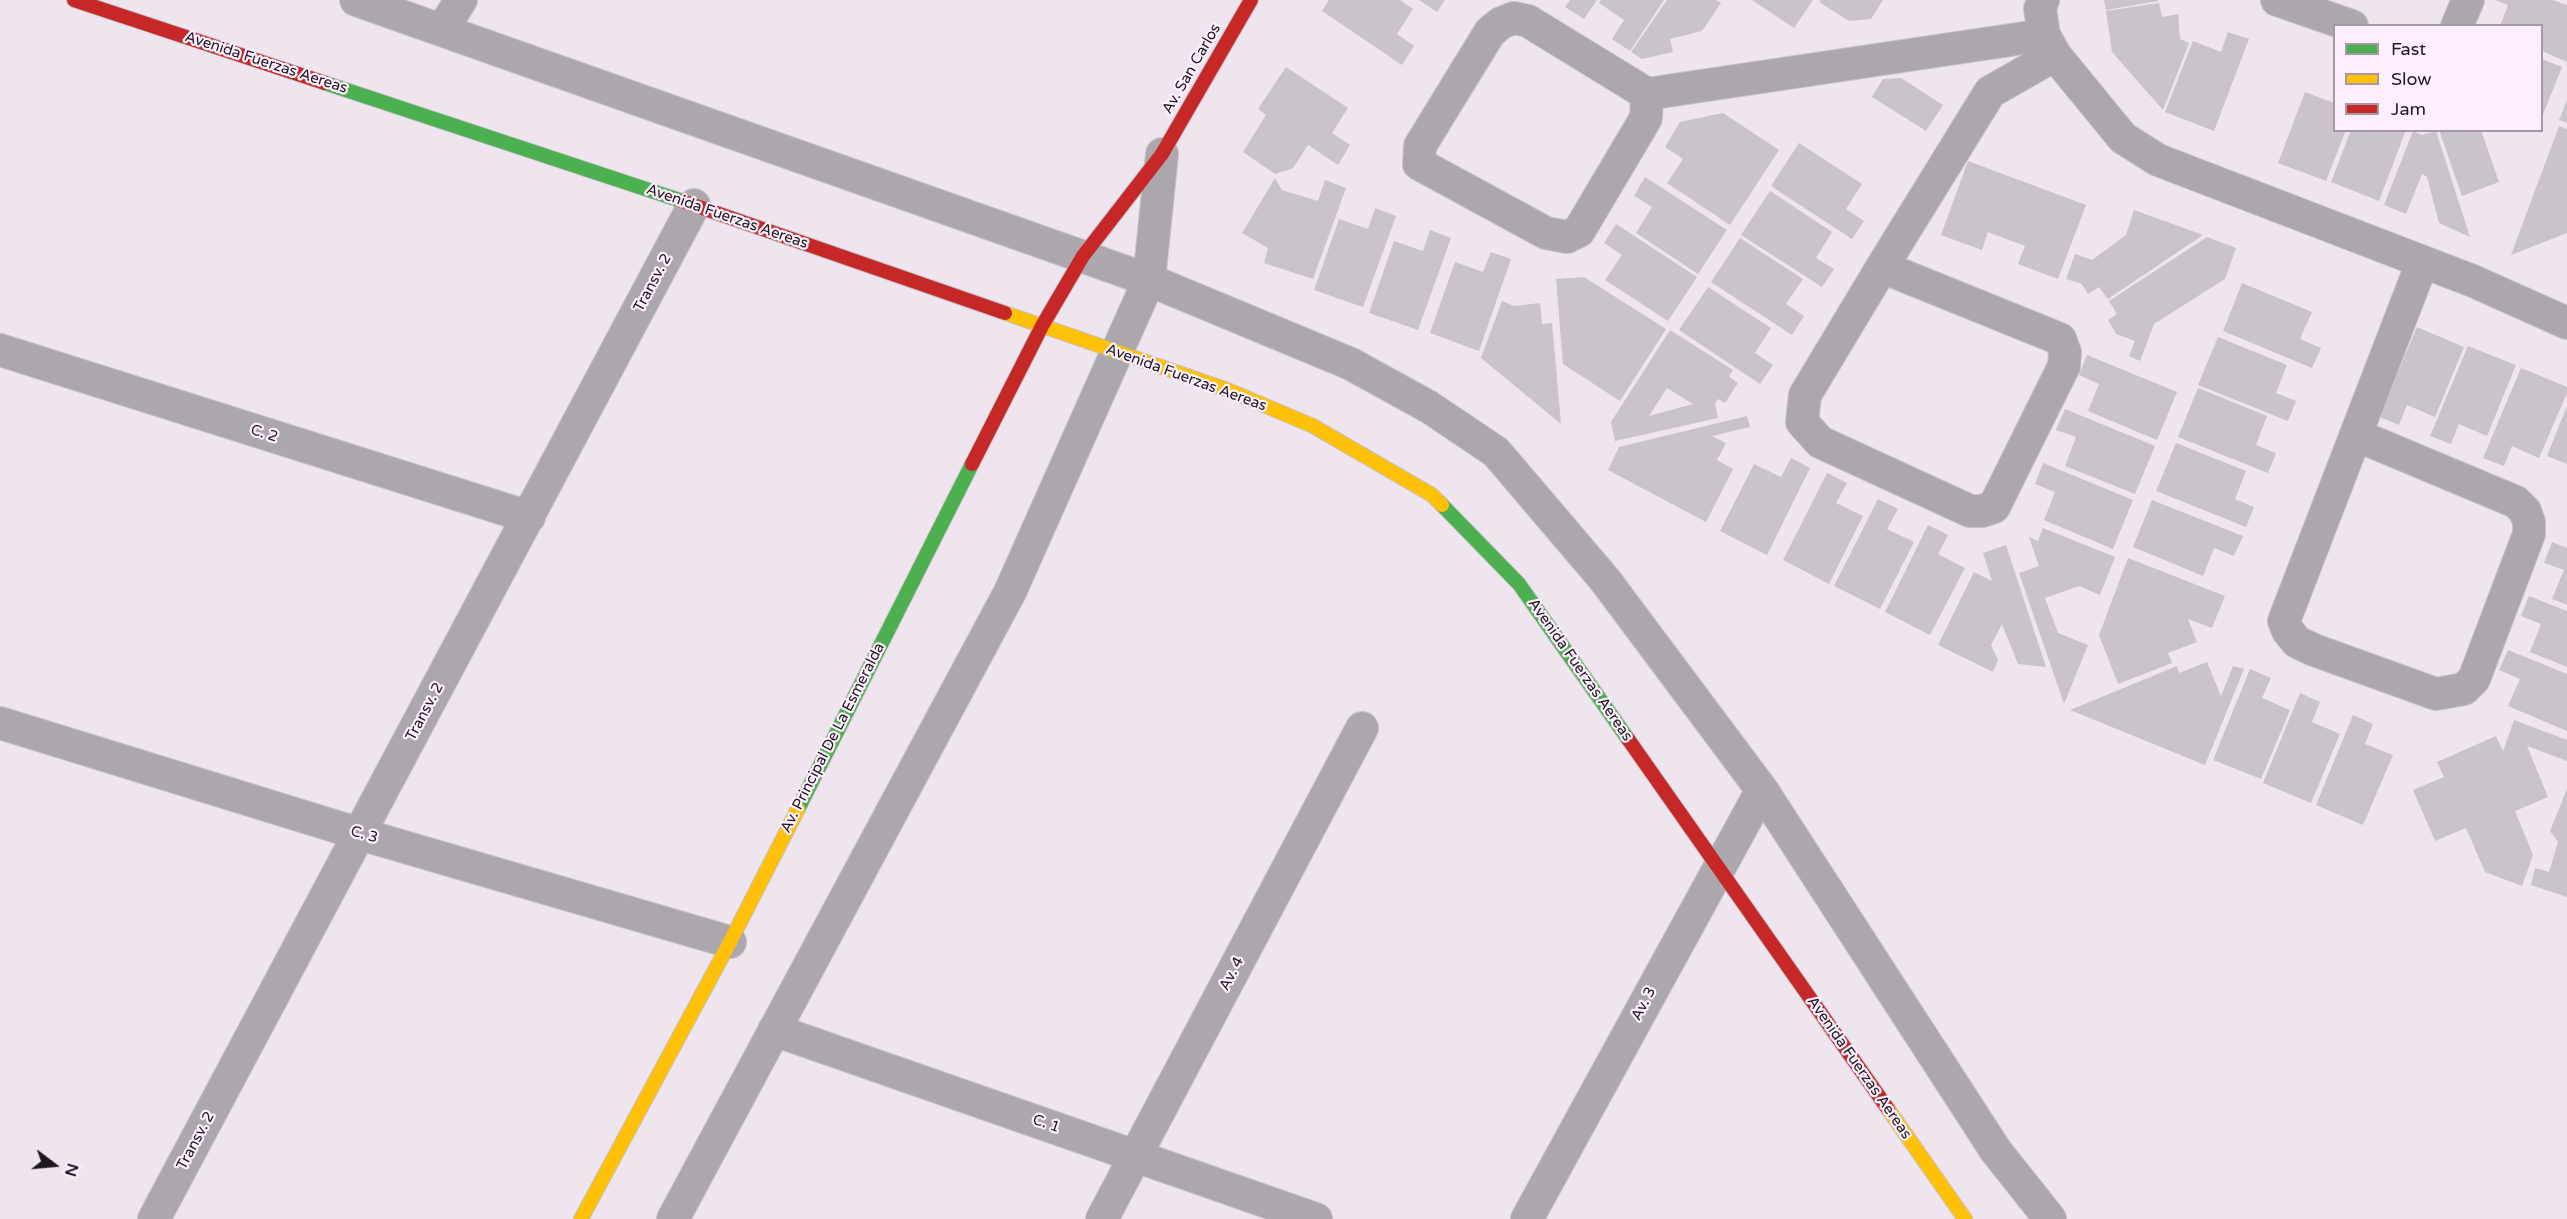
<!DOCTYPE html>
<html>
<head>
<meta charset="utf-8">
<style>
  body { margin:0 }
  #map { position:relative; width:2567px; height:1219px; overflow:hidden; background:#eee5ef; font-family:"Varela Round",sans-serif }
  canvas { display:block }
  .legend { position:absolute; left:2333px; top:24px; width:210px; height:108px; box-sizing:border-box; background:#fdeffe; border:2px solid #a499a4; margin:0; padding:8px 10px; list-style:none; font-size:18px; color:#1e181e }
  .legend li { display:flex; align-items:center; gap:12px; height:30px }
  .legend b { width:30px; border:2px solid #a499a4 }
  .north { position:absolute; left:24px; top:1135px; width:60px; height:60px; -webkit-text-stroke:4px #fdeffe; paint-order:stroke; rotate:106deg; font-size:16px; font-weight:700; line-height:24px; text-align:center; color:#1e181e }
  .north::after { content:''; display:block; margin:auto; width:21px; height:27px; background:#1e181e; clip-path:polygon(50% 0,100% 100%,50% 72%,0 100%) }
</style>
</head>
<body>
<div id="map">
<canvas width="2567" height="1219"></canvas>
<ul class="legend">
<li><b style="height:8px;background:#4caf50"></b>Fast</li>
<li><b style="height:8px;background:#ffc107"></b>Slow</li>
<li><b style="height:8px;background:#c62828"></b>Jam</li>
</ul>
<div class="north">N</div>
</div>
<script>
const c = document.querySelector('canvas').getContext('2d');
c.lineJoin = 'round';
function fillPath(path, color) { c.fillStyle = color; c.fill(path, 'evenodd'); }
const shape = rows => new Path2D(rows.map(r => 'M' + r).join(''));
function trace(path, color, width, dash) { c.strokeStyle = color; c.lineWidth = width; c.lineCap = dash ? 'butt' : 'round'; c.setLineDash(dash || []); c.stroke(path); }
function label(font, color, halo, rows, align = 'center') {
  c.font = font + ' "Varela Round",sans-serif'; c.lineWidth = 4.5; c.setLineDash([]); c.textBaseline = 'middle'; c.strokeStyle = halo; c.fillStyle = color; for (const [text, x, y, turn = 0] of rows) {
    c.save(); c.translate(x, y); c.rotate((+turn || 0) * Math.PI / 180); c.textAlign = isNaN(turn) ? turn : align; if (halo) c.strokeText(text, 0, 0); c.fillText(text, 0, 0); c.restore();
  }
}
fillPath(shape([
  [1329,0,1400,0,1413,9,1397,34,1414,46,1402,65,1322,11],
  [1419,0,1445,0,1437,12],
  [1570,0,1597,0,1584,19,1565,7],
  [1601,0,1664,0,1630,51,1612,39,1624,20,1599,3],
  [1667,0,1716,0,1721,3,1702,31,1670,39,1673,52,1642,59,1631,52],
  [1752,0,1813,0,1794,28],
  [1821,0,1883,0,1871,19,1849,21,1819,2],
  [2104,0,2158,0,2158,1,2106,10],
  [2495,0,2553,0,2567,5,2567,62,2542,51,2542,26,2500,26,2508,5],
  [2159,3,2162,17,2178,14,2180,39,2189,43,2163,110,2112,52,2106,11],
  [2228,32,2249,39,2214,131,2165,112,2193,41,2221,52],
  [2542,59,2562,67,2542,117],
  [1286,67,1348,108,1332,133,1350,145,1338,165,1308,145,1293,168,1275,174,1243,152,1266,115,1258,109],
  [1901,78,1943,105,1926,131,1872,97,1883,79],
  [2305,92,2334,103,2334,130,2346,130,2326,181,2278,163],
  [2567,100,2567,123,2559,120],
  [1723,113,1779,150,1730,225,1667,183,1683,159,1665,147,1680,122],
  [2559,126,2567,129,2567,233,2511,255],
  [2351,130,2406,130,2379,201,2331,182],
  [2439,130,2481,130,2499,182,2462,196],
  [2413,131,2422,135,2436,131,2470,237,2439,223,2427,177,2422,174,2406,214,2384,205],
  [1799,143,1862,184,1846,209,1864,221,1852,239,1771,186],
  [1968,161,2086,205,2058,279,2018,264,2025,246,2006,239,1988,232,1982,250,1941,235],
  [1645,177,1727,230,1698,274,1636,233,1652,207,1634,196],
  [1275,178,1282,190,1318,201,1325,180,1346,188,1313,279,1264,263,1268,248,1242,233],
  [1770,191,1832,232,1816,258,1834,269,1822,287,1741,235],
  [1375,208,1396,216,1363,307,1314,290,1339,219,1368,229],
  [2134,210,2203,235,2108,299,2099,287,2088,294,2082,284,2066,279,2075,254,2092,260,2126,235],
  [1616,224,1697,277,1668,321,1605,280,1622,255,1604,243],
  [1430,230,1451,238,1418,330,1369,313,1394,241,1423,251],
  [2207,237,2236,248,2225,279,2154,324,2140,361,2129,356,2135,341,2116,334,2108,320,2117,314,2109,301],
  [1740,238,1803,279,1786,304,1804,316,1792,335,1711,282],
  [1491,252,1511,259,1479,351,1430,333,1455,262,1483,272],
  [1584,277,1666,329,1620,401,1563,364,1556,279],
  [2242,283,2312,312,2300,339,2321,348,2312,368,2223,331],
  [1708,287,1771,328,1755,353,1773,365,1760,384,1679,330],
  [1502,301,1514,306,1540,303,1542,324,1552,323,1561,424,1481,358],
  [2417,327,2464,347,2435,417,2407,405,2399,425,2379,417],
  [1670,330,1733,370,1729,377,1738,383,1725,403,1718,399,1715,404,1718,418,1615,441,1611,422],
  [1667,388,1693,404,1649,416],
  [2218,337,2287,365,2276,393,2296,401,2288,421,2198,385],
  [2468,346,2516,365,2487,436,2459,424,2451,444,2430,436],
  [2087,355,2177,392,2157,440,2088,411,2099,384,2079,375],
  [2521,368,2567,387,2567,393,2539,458,2512,446,2504,466,2483,458],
  [2198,388,2267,416,2256,445,2276,453,2268,473,2178,437],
  [2567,406,2567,464,2547,456],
  [2065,409,2155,446,2135,494,2065,466,2076,437,2056,430],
  [1747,416,1750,427,1712,436,1726,443,1717,460,1733,469,1706,522,1608,470,1619,447],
  [2176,443,2246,471,2235,499,2254,507,2246,527,2156,491],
  [1791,458,1810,468,1767,555,1720,531,1754,464,1781,477],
  [2043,463,2133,500,2113,549,2044,520,2055,492,2035,484],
  [1827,473,1847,483,1836,503,1863,516,1829,584,1783,560],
  [1878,499,1898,509,1887,529,1914,542,1880,609,1834,586],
  [2152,500,2243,536,2234,556,2214,548,2203,576,2133,547],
  [1928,525,1948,535,1938,554,1965,568,1930,635,1885,612],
  [2043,528,2115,557,2100,595,2079,586,2045,598,2058,633,2088,645,2064,704,2019,573,2039,566,2029,537,2038,541],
  [2552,542,2567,548,2567,605,2552,599,2564,570,2544,563],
  [2006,545,2046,667,2018,664,2002,624,1991,645,1998,660,1993,672,1938,645,1974,572,1992,581,1983,553],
  [2128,558,2225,596,2212,628,2188,619,2197,642,2168,653,2172,663,2118,684,2099,635],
  [2529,596,2567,611,2567,667,2530,652,2541,624,2521,616],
  [2508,650,2567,674,2567,731,2508,706,2520,679,2499,670],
  [2207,662,2221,696,2233,666,2244,669,2205,765,2070,710,2177,666,2179,673],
  [2250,669,2271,678,2262,698,2290,710,2261,779,2213,760],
  [2300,693,2320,702,2312,722,2340,734,2311,803,2263,783],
  [2353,715,2373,724,2365,744,2393,755,2363,825,2316,805],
  [2514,720,2567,740,2567,761,2527,746,2548,797,2515,811,2533,855,2522,886,2485,872,2466,828,2435,841,2413,790,2444,777,2437,762,2496,736,2503,751],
  [2567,789,2567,897,2531,885,2535,868,2549,872,2558,842,2550,831]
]), '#cac3cb');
const street = shape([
  [356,0,1149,280,1351,364,1429,407,1496,452,1605,580,1762,790,1996,1151,2050,1219],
  [2043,0,2040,9,2044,35,2055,55,2123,138,2158,160,2473,281,2567,323],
  [2277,0,2352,26],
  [2457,26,2468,0],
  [442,30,461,0],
  [1647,94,1646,118,1579,231,1567,237,1546,233,1419,164,1420,146,1490,32,1501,23,1514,18,1528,21,1647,94,2044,35],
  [1882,267,2060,339,2065,352,2064,366,1994,507,1982,511,1970,511,1820,442,1802,422,1805,395,1882,267,1990,92,2055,55],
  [0,350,529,517],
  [2356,435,2516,502,2525,511,2529,522,2529,534,2474,679,2464,689,2436,694,2314,650,2297,642,2288,631,2284,621,2422,263],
  [0,723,360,834,730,942],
  [774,1030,1316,1219],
  [154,1219,694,205],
  [673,1219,1010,592,1149,280,1162,154],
  [1102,1219,1362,728],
  [1527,1219,1762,790]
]);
const fast = shape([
  [325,83,682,201],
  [1442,505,1519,584,1628,739],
  [798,809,972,464]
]);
const slow = shape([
  [1005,313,1228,390,1313,426,1432,495,1442,505],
  [1888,1109,1965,1219],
  [581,1219,730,942,798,809]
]);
const jam = shape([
  [74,0,325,83],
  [682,201,1005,313],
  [972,464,1042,326,1083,256,1162,154,1251,0],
  [1628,739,1888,1109]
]);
trace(street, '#c8c1c9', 34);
trace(fast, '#c8c1c9', 16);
trace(slow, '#c8c1c9', 16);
trace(jam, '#c8c1c9', 16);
trace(street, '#aca7ac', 32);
trace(fast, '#4caf50', 14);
trace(slow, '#ffc107', 14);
trace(jam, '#c62828', 14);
label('15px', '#1e181e', '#fdeffe', [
  ["Avenida Fuerzas Aereas",266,63,18],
  ["Av. San Carlos",1192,69,-60],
  ["Avenida Fuerzas Aereas",727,217,19],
  ["Transv. 2",653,283,-62],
  ["Avenida Fuerzas Aereas",1186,378,20],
  ["C. 2",264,434,18],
  ["Avenida Fuerzas Aereas",1580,670,55],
  ["Transv. 2",425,712,-62],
  ["Av. Principal De La Esmeralda",833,738,-63],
  ["C. 3",364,835,16],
  ["Av. 4",1232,974,-62],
  ["Av. 3",1644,1004,-62],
  ["Avenida Fuerzas Aereas",1859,1068,55],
  ["C. 1",1046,1124,19],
  ["Transv. 2",196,1141,-62]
]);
</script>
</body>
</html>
